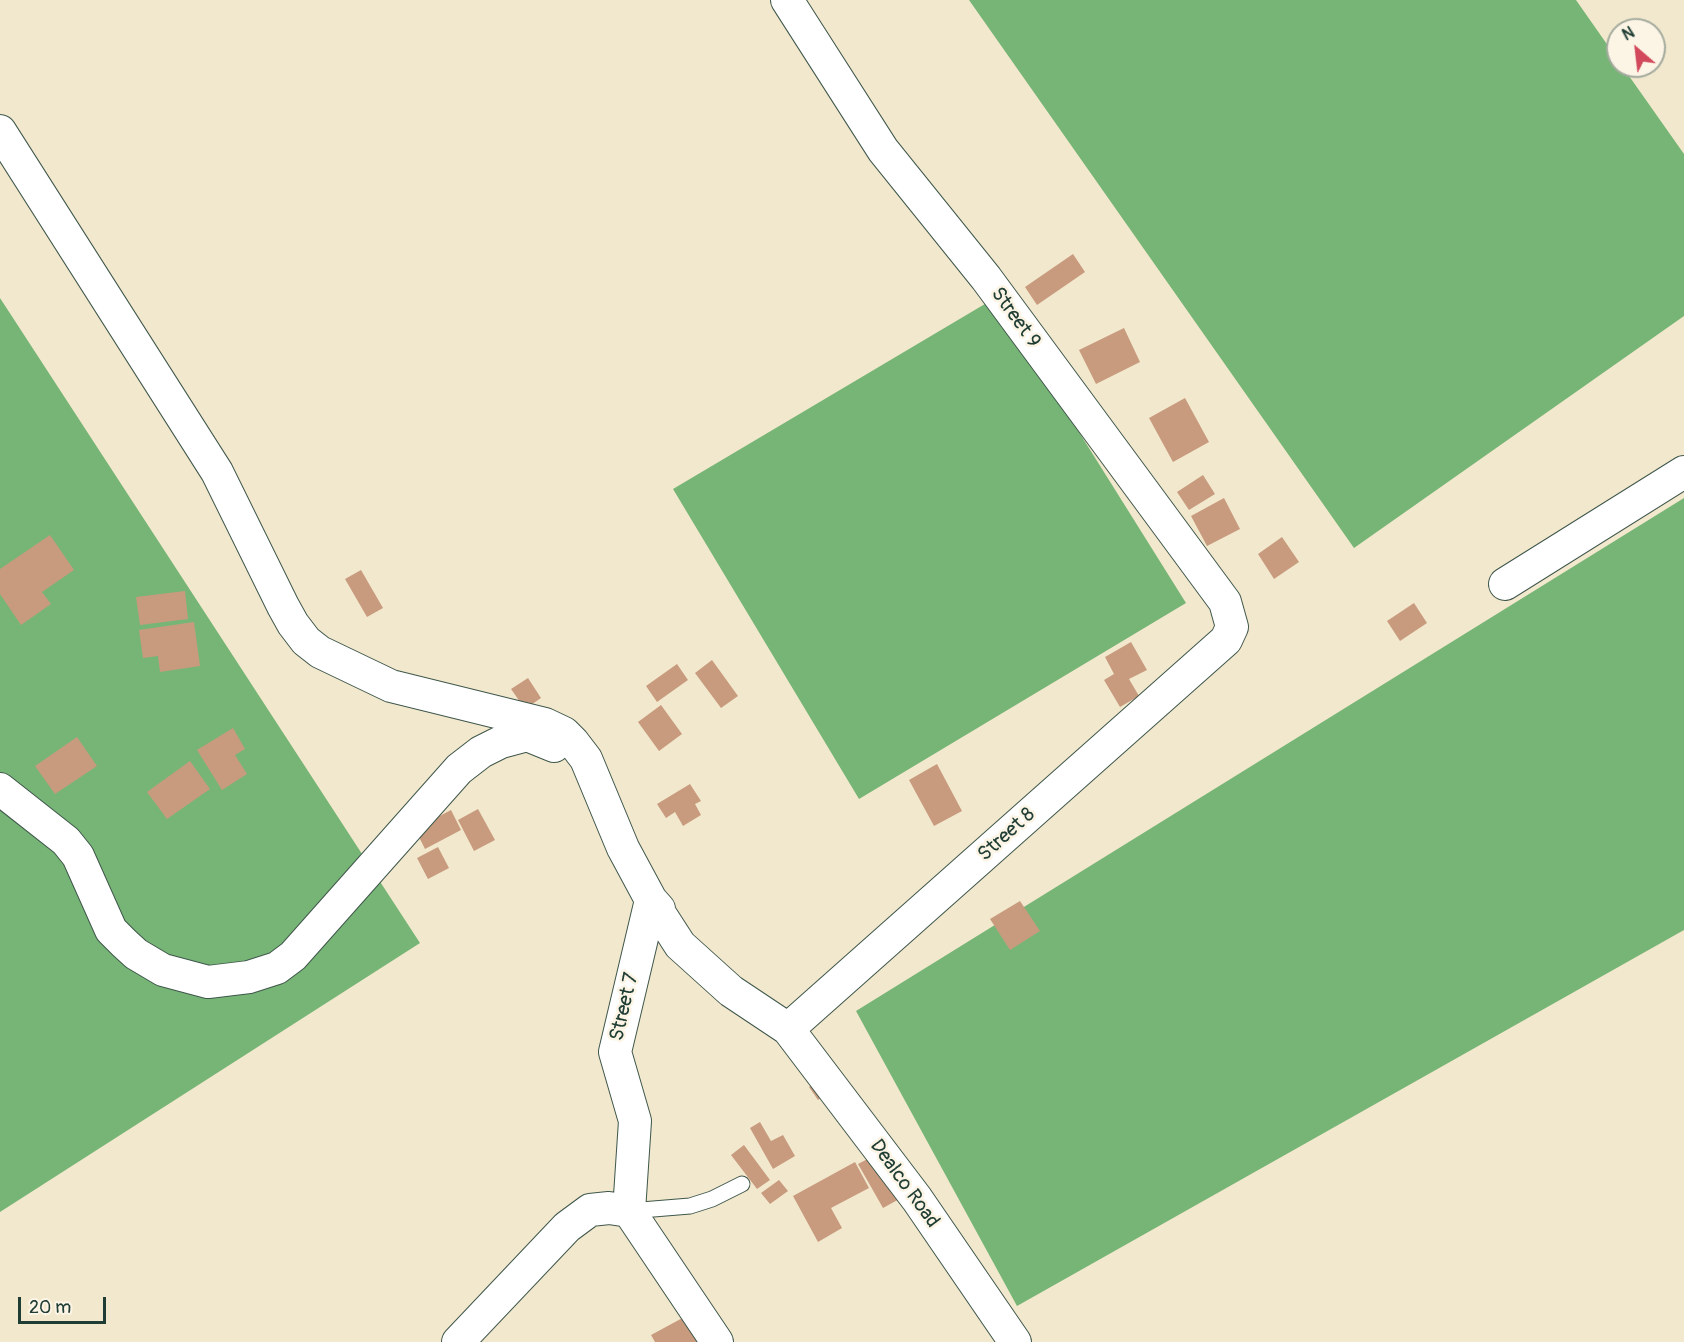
<!DOCTYPE html>
<html>
<head>
<meta charset="utf-8">
<style>
  body { margin:0 }
  #map { position:relative; width:1684px; height:1342px; overflow:hidden; background:#f2e8cd; font-family:Pangolin,sans-serif }
  canvas { display:block }
  .north { position:absolute; left:1606px; top:18px; width:60px; height:60px; box-sizing:border-box; background:#fcf5e5; border:2px solid #a4ab9e; border-radius:50%; rotate:332deg; font-size:16px; font-weight:700; line-height:24px; text-align:center; color:#1f3d34 }
  .north::after { content:''; display:block; margin:auto; width:21px; height:27px; background:#d1495b; clip-path:polygon(50% 0,100% 100%,50% 72%,0 100%) }
  .scale { position:absolute; left:18px; top:1297px; width:88px; height:27px; box-sizing:border-box; border:3px solid #1f3d34; border-top:0; padding-left:8px; font-size:18px; line-height:21px; white-space:nowrap; color:#1f3d34; -webkit-text-stroke:4px #fcf5e5; paint-order:stroke }
</style>
</head>
<body>
<div id="map">
<canvas width="1684" height="1342"></canvas>
<div class="north">N</div>
<div class="scale">20 m</div>
</div>
<script>
const c = document.querySelector('canvas').getContext('2d');
c.lineJoin = 'round';
function fillPath(path, color) { c.fillStyle = color; c.fill(path, 'evenodd'); }
const shape = rows => new Path2D(rows.map(r => 'M' + r).join(''));
function trace(path, color, width, dash) { c.strokeStyle = color; c.lineWidth = width; c.lineCap = dash ? 'butt' : 'round'; c.setLineDash(dash || []); c.stroke(path); }
function label(font, color, halo, rows, align = 'center') {
  c.font = font + ' Pangolin,sans-serif'; c.lineWidth = 5; c.setLineDash([]); c.textBaseline = 'middle'; c.strokeStyle = halo; c.fillStyle = color; for (const [text, x, y, turn = 0] of rows) {
    c.save(); c.translate(x, y); c.rotate((+turn || 0) * Math.PI / 180); c.textAlign = isNaN(turn) ? turn : align; if (halo) c.strokeText(text, 0, 0); c.fillText(text, 0, 0); c.restore();
  }
}
fillPath(shape([
  [969,0,1576,0,1618,60,1618,66,1622,66,1684,154,1684,316,1354,548],
  [0,298,420,943,0,1212],
  [995,298,1186,603,859,799,673,489],
  [1684,498,1684,930,1017,1306,856,1011]
]), '#77b576');
fillPath(shape([
  [1073,254,1085,272,1037,305,1025,287],
  [1124,328,1140,362,1096,384,1079,350],
  [1185,398,1209,442,1173,462,1149,418],
  [1203,475,1215,494,1189,510,1177,492],
  [1224,498,1240,529,1207,546,1191,516],
  [50,535,74,570,42,592,51,604,21,625,0,594,0,569],
  [1282,537,1299,562,1274,579,1258,554],
  [361,570,383,608,367,617,345,579],
  [185,591,188,619,140,625,136,597],
  [1414,603,1427,623,1400,641,1387,621],
  [194,622,200,666,160,672,158,656,143,658,139,630],
  [1131,642,1147,670,1129,679,1139,696,1120,707,1104,680,1114,674,1105,657],
  [712,660,738,696,721,708,695,673],
  [677,664,688,680,657,702,646,686],
  [528,678,541,698,525,709,511,689],
  [661,705,682,734,659,751,638,722],
  [233,728,245,749,235,755,247,774,222,790,197,750],
  [77,737,97,766,55,794,35,766],
  [190,761,210,789,167,819,147,792],
  [937,764,962,811,934,826,909,780],
  [690,784,701,801,695,804,701,815,683,826,675,812,666,818,657,804],
  [478,809,495,840,474,851,458,820],
  [451,810,461,830,425,849,415,829],
  [438,847,449,868,428,879,417,858],
  [1020,901,1040,931,1010,950,990,919],
  [821,1079,829,1092,818,1100,809,1087],
  [760,1122,771,1141,783,1135,795,1156,773,1169,750,1128],
  [744,1145,770,1180,757,1189,731,1155],
  [879,1153,903,1197,883,1208,858,1164],
  [855,1162,869,1188,831,1208,842,1228,818,1242,793,1196],
  [779,1180,788,1191,770,1204,761,1193],
  [688,1315,702,1342,655,1342,651,1335]
]), '#c89b7e');
const service = shape([
  [629,1211,690,1206,712,1199,742,1184]
]);
const minor = shape([
  [787,0,883,150,986,278,1225,602,1232,627,1226,640,788,1029],
  [0,131,217,472,283,606,293,624,306,641,320,652,391,686,545,724,564,733,573,742,586,759,623,848,651,900,680,945,731,991,788,1029,917,1199,1015,1342],
  [1505,584,1684,472],
  [0,789,66,841,78,856,111,930,124,943,136,954,163,970,208,982,249,977,277,968,293,956,459,769,481,752,501,742,527,735,554,746],
  [659,909,651,900,615,1052,635,1121,629,1211,717,1342],
  [458,1342,567,1227,590,1210,609,1208,629,1211]
]);
trace(service, '#3f574b', 17);
trace(minor, '#3f574b', 34);
trace(service, '#fff', 15);
trace(minor, '#fff', 32);
label('20px', '#1f3d34', '#fcf5e5', [
  ["Street 9",1015,318,54],
  ["Street 8",1007,835,-42],
  ["Street 7",625,1007,-77],
  ["Dealco Road",904,1184,54]
]);
</script>
</body>
</html>
